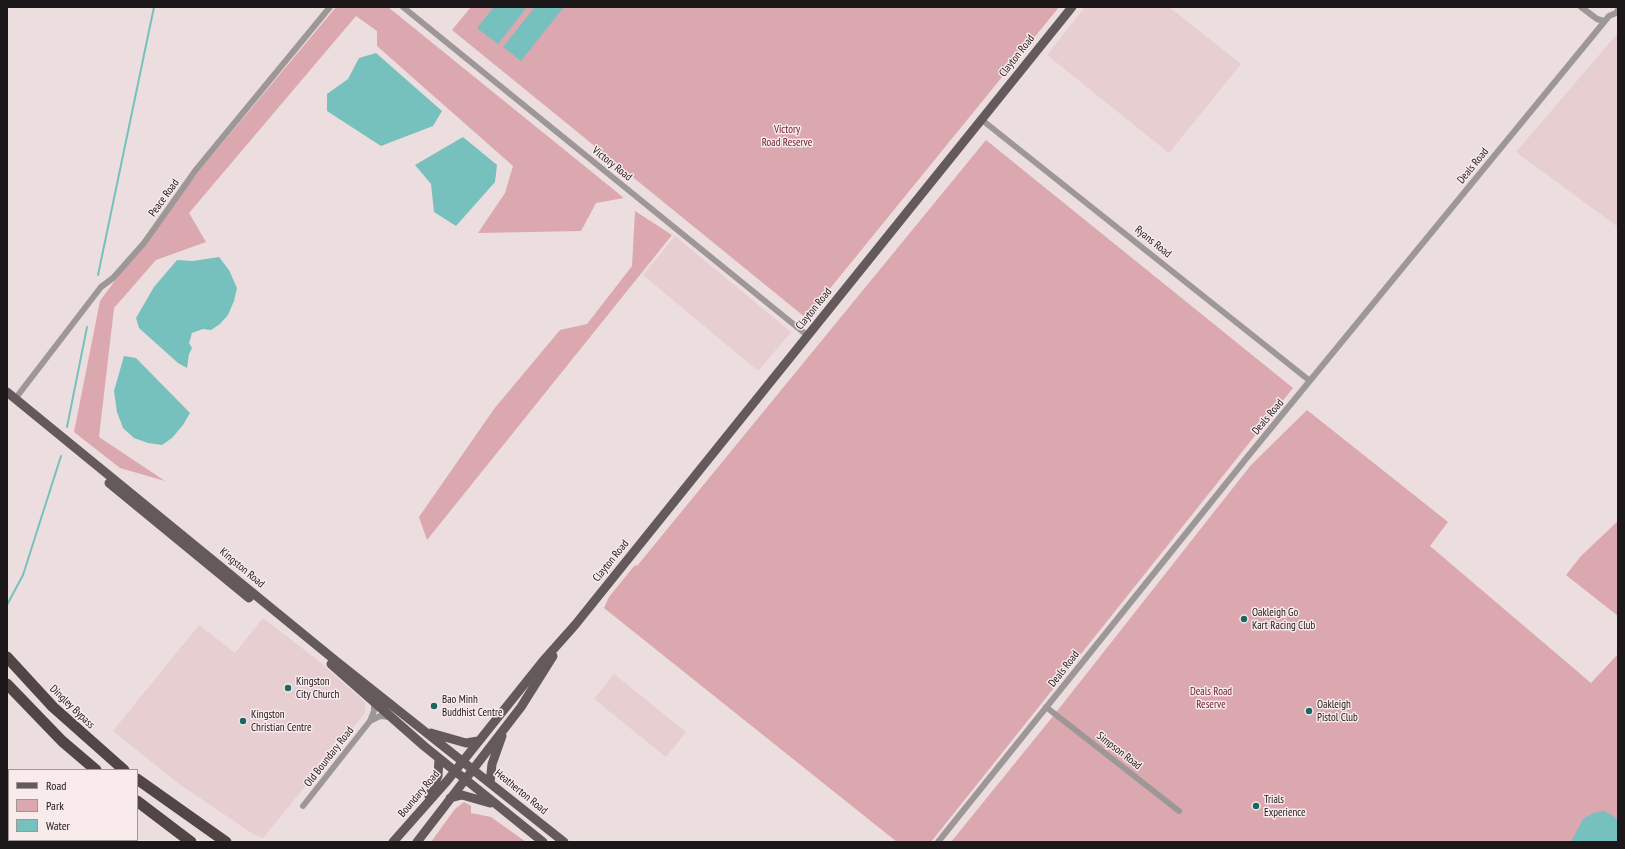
<!DOCTYPE html>
<html>
<head>
<meta charset="utf-8">
<style>
  body { margin:0 }
  #map { position:relative; width:1625px; height:849px; overflow:hidden; background:#ecddde; font-family:"PT Sans Narrow",sans-serif }
  canvas { display:block }
  .frame { position:absolute; inset:0; border:8px solid #1c1718; pointer-events:none }
  .legend { position:absolute; left:8px; top:769px; width:130px; height:72px; box-sizing:border-box; background:#f9eaeb; border:1px solid #a19697; margin:0; padding:5px 7px; list-style:none; font-size:12px; color:#1c1718 }
  .legend li { display:flex; align-items:center; gap:8px; height:20px }
  .legend b { width:20px; border:1px solid #a19697 }
</style>
</head>
<body>
<div id="map">
<canvas width="1625" height="849"></canvas>
<div class="frame"></div>
<ul class="legend">
<li><b style="height:5px;background:#655a5b"></b>Road</li>
<li><b style="height:11px;background:#dba8af"></b>Park</li>
<li><b style="height:11px;background:#76c1be"></b>Water</li>
</ul>
</div>
<script>
const c = document.querySelector('canvas').getContext('2d');
c.lineJoin = 'round';
function fillPath(path, color) { c.fillStyle = color; c.fill(path, 'evenodd'); }
const shape = rows => new Path2D(rows.map(r => 'M' + r).join(''));
function trace(path, color, width, dash) { c.strokeStyle = color; c.lineWidth = width; c.lineCap = dash ? 'butt' : 'round'; c.setLineDash(dash || []); c.stroke(path); }
function label(font, color, halo, rows, align = 'center') {
  c.font = font + ' "PT Sans Narrow",sans-serif'; c.lineWidth = 3; c.setLineDash([]); c.textBaseline = 'middle'; c.strokeStyle = halo; c.fillStyle = color; for (const [text, x, y, turn = 0] of rows) {
    c.save(); c.translate(x, y); c.rotate((+turn || 0) * Math.PI / 180); c.textAlign = isNaN(turn) ? turn : align; if (halo) c.strokeText(text, 0, 0); c.fillText(text, 0, 0); c.restore();
  }
}
fillPath(shape([
  [1085,7,1169,7,1241,64,1169,153,1047,55],
  [1618,33,1618,227,1516,152],
  [675,236,791,332,758,371,643,275],
  [263,618,316,659,365,702,365,713,263,838,253,834,178,783,113,731,199,625,235,653],
  [614,674,686,732,666,757,594,699]
]), '#e6ced1');
fillPath(shape([
  [336,7,388,7,624,198,596,203,581,231,478,233,505,193,513,166,377,46,377,31,356,16,189,213,206,242,156,260,114,308,99,437,165,481,120,468,74,432,100,301,168,208],
  [471,7,1059,7,806,318,452,30],
  [986,140,1293,388,931,842,897,842,604,608,609,597,635,565,637,566],
  [635,211,672,235,427,540,419,517,494,409,560,330,587,324,632,266],
  [1307,410,1448,522,1430,546,1591,683,1618,654,1618,842,951,842,1054,715,1251,465],
  [1618,521,1618,616,1566,575,1581,556],
  [464,802,471,806,471,813,491,817,526,842,431,842,455,809]
]), '#dba8af');
fillPath(shape([
  [494,7,527,7,498,44,477,28],
  [535,7,563,8,521,61,503,47],
  [376,53,442,111,433,126,381,146,327,111,327,94,348,79,359,58],
  [463,137,497,165,495,182,456,226,434,212,431,184,415,165],
  [219,257,229,270,237,288,234,301,228,315,220,324,211,330,203,329,192,333,189,343,192,348,189,354,187,368,178,363,139,328,136,318,154,287,177,260,193,261],
  [124,356,136,358,190,413,183,425,172,438,162,445,148,443,134,438,123,428,117,412,114,391],
  [1604,811,1612,815,1618,820,1618,842,1571,842,1583,819,1593,813]
]), '#76c1be');
trace(shape([
  [98,275,154,7],
  [67,427,87,327],
  [7,605,23,575,61,456]
]), '#76c1be', 2);
trace(shape([
  [403,7,808,336],
  [1581,7,1597,19,1604,21],
  [982,120,1310,381],
  [15,399,101,287,113,278,144,243,195,171,330,7],
  [1046,707,1179,811],
  [370,721,380,716,390,717],
  [303,806,370,721,374,711,374,701],
  [938,842,1249,455,1609,16,1616,13,1618,10]
]), '#9d9797', 6);
trace(shape([
  [7,392,336,661,564,842],
  [109,483,249,598],
  [331,664,424,746,543,842],
  [431,733,466,743,478,741],
  [490,783,492,764,502,736],
  [429,796,438,776,439,758],
  [450,798,462,795,490,803],
  [393,842,447,781,543,661,575,625,1072,7],
  [417,842,521,707,553,656]
]), '#655a5b', 9);
trace(shape([
  [7,657,53,707,124,770],
  [7,684,62,741,96,770],
  [137,779,226,842],
  [137,801,191,842]
]), '#514546', 11);
for (const [x, y, r, color] of [
  [1244,619,4,"#1a6765"],
  [288,688,4,"#1a6765"],
  [434,706,4,"#1a6765"],
  [1309,711,4,"#1a6765"],
  [243,721,4,"#1a6765"],
  [1256,806,4,"#1a6765"]
]) { const dot = new Path2D(); dot.arc(x, y, r, 0, 2 * Math.PI); c.fillStyle = color; c.fill(dot); trace(dot, '#f9eaeb', 1.5); }
label('11px', '#1c1718', '#f9eaeb', [
  ["Clayton Road",1017,56,-52],
  ["Victory Road",612,164,39],
  ["Deals Road",1473,166,-51],
  ["Peace Road",164,198,-54],
  ["Ryans Road",1153,242,39],
  ["Clayton Road",814,309,-51],
  ["Deals Road",1268,417,-50],
  ["Clayton Road",611,561,-51],
  ["Kingston Road",242,568,40],
  ["Deals Road",1064,669,-52],
  ["Dingley Bypass",72,707,44],
  ["Simpson Road",1119,751,38],
  ["Old Boundary Road",329,757,-52],
  ["Heatherton Road",521,792,39],
  ["Boundary Road",419,794,-50]
]);
label('11px', '#6c2233', '#f9eaeb', [
  ["Victory",787,130],
  ["Road Reserve",787,143],
  ["Deals Road",1211,692],
  ["Reserve",1211,705]
]);
label('11px', '#1c1718', '#f9eaeb', [
  ["Oakleigh Go",1252,613],
  ["Kart Racing Club",1252,626],
  ["Kingston",296,682],
  ["City Church",296,695],
  ["Bao Minh",442,700],
  ["Buddhist Centre",442,713],
  ["Oakleigh",1317,705],
  ["Pistol Club",1317,718],
  ["Kingston",251,715],
  ["Christian Centre",251,728],
  ["Trials",1264,800],
  ["Experience",1264,813]
], 'left');
</script>
</body>
</html>
